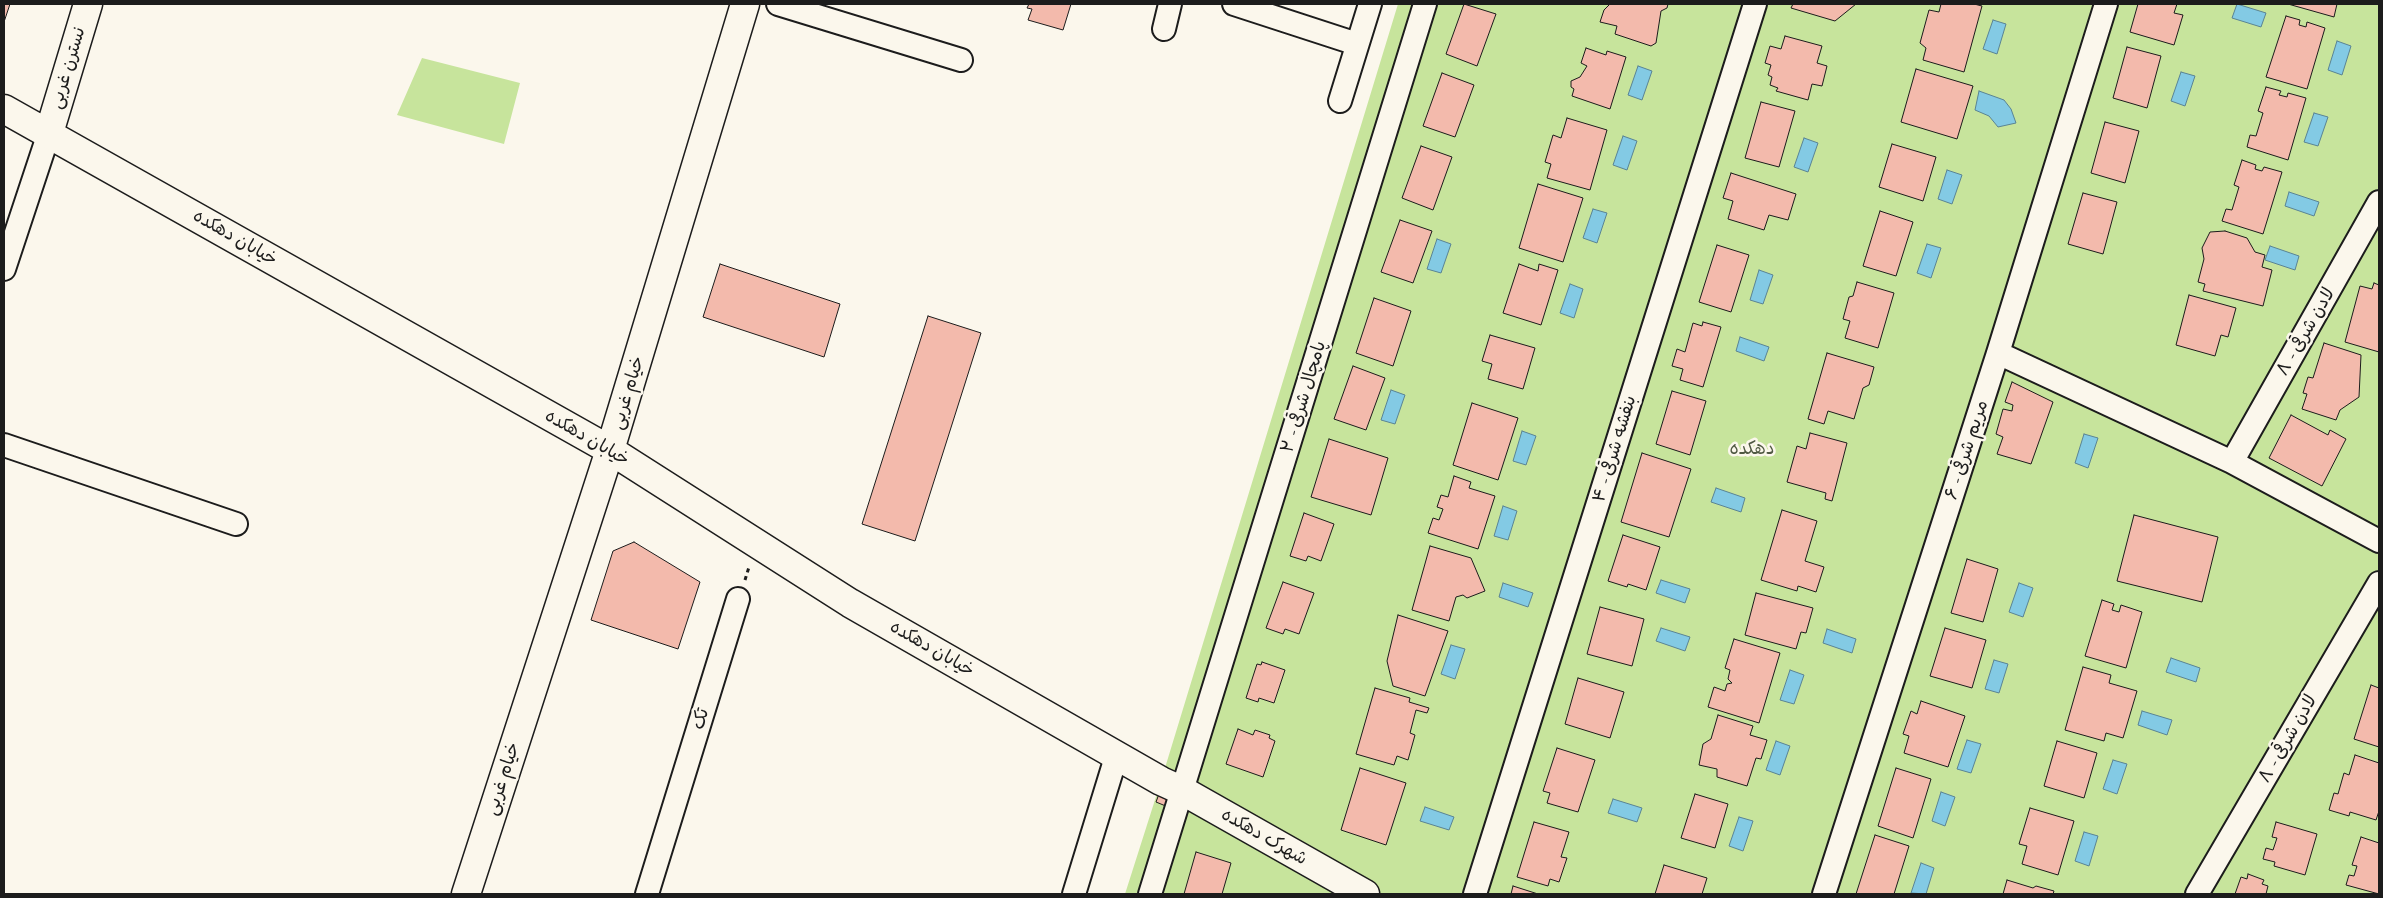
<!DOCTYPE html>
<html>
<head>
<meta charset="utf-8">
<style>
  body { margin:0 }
  #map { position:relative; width:2383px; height:898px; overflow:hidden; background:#fbf7ec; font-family:Caveat,sans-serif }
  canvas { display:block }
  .frame { position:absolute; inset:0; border:5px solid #1c1c1c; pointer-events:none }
</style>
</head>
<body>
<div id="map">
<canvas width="2383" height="898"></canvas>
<div class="frame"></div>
</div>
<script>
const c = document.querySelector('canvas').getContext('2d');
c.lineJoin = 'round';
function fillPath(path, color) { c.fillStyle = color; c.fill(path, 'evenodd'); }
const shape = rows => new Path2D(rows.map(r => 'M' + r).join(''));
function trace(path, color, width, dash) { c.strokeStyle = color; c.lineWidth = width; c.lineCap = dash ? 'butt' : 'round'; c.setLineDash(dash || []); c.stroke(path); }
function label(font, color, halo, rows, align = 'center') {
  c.font = font + ' Caveat,"Playpen Sans Arabic",sans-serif'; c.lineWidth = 5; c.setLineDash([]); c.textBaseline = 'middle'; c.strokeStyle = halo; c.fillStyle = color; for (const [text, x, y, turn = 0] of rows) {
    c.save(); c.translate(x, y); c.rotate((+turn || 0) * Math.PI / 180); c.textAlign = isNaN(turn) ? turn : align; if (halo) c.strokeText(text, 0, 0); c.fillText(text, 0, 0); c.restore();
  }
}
fillPath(shape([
  [1398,4,2379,4,2379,894,1125,894,1161,781],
  [422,58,520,83,504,144,397,115]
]), '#c7e49c');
const water = shape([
  [2237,4,2266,13,2261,27,2232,18,2237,4],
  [1993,20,2006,24,1997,54,1983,49,1993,20],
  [2337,41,2351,46,2342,75,2328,70,2337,41],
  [1638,66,1652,71,1642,100,1628,95,1638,66],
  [2181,72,2195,76,2185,106,2171,101,2181,72],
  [1979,91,2004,100,2011,109,2016,123,1998,127,1989,116,1975,110,1979,91],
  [2314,113,2328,117,2318,146,2304,142,2314,113],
  [1623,136,1637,141,1627,170,1613,165,1623,136],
  [1804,138,1818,143,1808,172,1794,167,1804,138],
  [1947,170,1962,175,1952,204,1938,199,1947,170],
  [2289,192,2319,202,2314,216,2285,206,2289,192],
  [1593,209,1607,213,1597,243,1583,238,1593,209],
  [1437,239,1451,244,1441,273,1427,269,1437,239],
  [1927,244,1941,248,1931,278,1917,273,1927,244],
  [2270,246,2299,256,2295,270,2265,260,2270,246],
  [1759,270,1773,275,1763,304,1750,300,1759,270],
  [1570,284,1583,289,1574,318,1560,313,1570,284],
  [1740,337,1769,347,1764,361,1736,351,1740,337],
  [1391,390,1405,395,1395,424,1381,420,1391,390],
  [1522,431,1536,436,1526,465,1513,461,1522,431],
  [2084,434,2098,438,2088,468,2075,463,2084,434],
  [1716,488,1745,498,1741,512,1711,502,1716,488],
  [1503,506,1517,511,1508,540,1494,536,1503,506],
  [1661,580,1690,589,1685,603,1656,593,1661,580],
  [1503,583,1533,593,1528,607,1499,597,1503,583],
  [2019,583,2033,588,2023,617,2009,612,2019,583],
  [1661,628,1690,637,1685,651,1656,641,1661,628],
  [1827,629,1856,639,1852,653,1823,643,1827,629],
  [1451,645,1465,649,1455,679,1441,674,1451,645],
  [2171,658,2200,668,2196,682,2166,672,2171,658],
  [1994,660,2008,664,1999,693,1985,689,1994,660],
  [1790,670,1804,675,1794,704,1780,700,1790,670],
  [2142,711,2172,720,2167,735,2138,725,2142,711],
  [1967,740,1981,744,1971,773,1957,769,1967,740],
  [1776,741,1790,746,1780,775,1766,770,1776,741],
  [2113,760,2127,764,2117,794,2103,789,2113,760],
  [1941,792,1955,797,1945,826,1932,821,1941,792],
  [1613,799,1642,808,1637,822,1608,813,1613,799],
  [1425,807,1454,817,1449,830,1420,821,1425,807],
  [1739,817,1753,821,1743,851,1729,846,1739,817],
  [2084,832,2098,836,2089,866,2075,861,2084,832],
  [1921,863,1934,868,1926,894,1911,893,1921,863]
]);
fillPath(water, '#83cae4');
trace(water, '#5a8494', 1);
const building = shape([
  [4,4,10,4,4,22,4,4],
  [1029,4,1071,4,1063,30,1028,20,1032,9,1027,8,1029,4],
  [1464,4,1496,14,1477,66,1446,54,1464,4],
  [1610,4,1668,4,1667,8,1661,11,1656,43,1651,46,1615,34,1617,26,1600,22,1604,10,1610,4],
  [1793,4,1856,4,1835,21,1791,8,1793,4],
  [1941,4,1974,4,1982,6,1964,72,1923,60,1926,48,1920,43,1929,10,1939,12,1941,4],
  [2138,4,2177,4,2174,13,2183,15,2174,45,2130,32,2138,4],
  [2288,4,2337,4,2334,17,2288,4],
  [2286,16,2300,20,2299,25,2306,27,2307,22,2325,28,2307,89,2266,77,2286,16],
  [1785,36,1822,46,1817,63,1827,66,1822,86,1812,84,1808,100,1776,91,1778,88,1770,85,1772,77,1768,75,1771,65,1765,63,1770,46,1781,49,1785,36],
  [2127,47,2161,56,2147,108,2113,98,2127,47],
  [1586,48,1606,55,1607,51,1626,57,1610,109,1572,96,1574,89,1571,87,1571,81,1580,77,1587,66,1581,63,1586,48],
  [1916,69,1973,86,1957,139,1901,122,1916,69],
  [1442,73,1474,85,1455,137,1423,126,1442,73],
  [2266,87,2281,91,2279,95,2287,97,2288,93,2306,98,2288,160,2247,147,2250,135,2256,136,2263,113,2258,111,2266,87],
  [1761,102,1795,111,1779,167,1745,158,1761,102],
  [1567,118,1607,130,1590,190,1547,178,1551,164,1545,162,1553,135,1561,138,1567,118],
  [2105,122,2139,131,2125,183,2091,173,2105,122],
  [1892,144,1936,157,1923,201,1879,187,1892,144],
  [1421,146,1452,157,1433,210,1402,198,1421,146],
  [2242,160,2256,165,2255,169,2262,171,2264,167,2282,172,2263,234,2222,221,2226,209,2232,210,2239,187,2234,185,2242,160],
  [1731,173,1796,194,1788,220,1769,215,1764,230,1728,219,1733,201,1723,198,1731,173],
  [1538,184,1583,198,1563,262,1519,248,1538,184],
  [2083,193,2117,202,2103,254,2068,244,2083,193],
  [1880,211,1913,222,1896,276,1863,266,1880,211],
  [1400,220,1432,231,1413,283,1381,272,1400,220],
  [2225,231,2247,238,2255,252,2265,255,2262,267,2272,270,2263,306,2203,291,2205,284,2198,282,2204,259,2202,248,2210,232,2225,231],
  [1717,245,1749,255,1731,312,1699,302,1717,245],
  [720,264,840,304,824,357,703,317,720,264],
  [1519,264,1538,271,1539,264,1558,270,1541,325,1503,313,1519,264],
  [1857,282,1894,293,1878,348,1845,338,1850,321,1843,319,1849,297,1853,296,1857,282],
  [2374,283,2379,285,2379,352,2345,342,2360,286,2372,289,2374,283],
  [2189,295,2236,308,2228,337,2221,335,2215,356,2176,345,2189,295],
  [1374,298,1411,311,1393,366,1356,353,1374,298],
  [928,316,981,333,915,541,862,524,928,316],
  [1703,322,1721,327,1703,387,1680,380,1683,369,1672,366,1677,349,1685,352,1693,323,1702,326,1703,322],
  [1490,335,1535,348,1523,389,1488,379,1492,364,1482,361,1490,335],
  [2324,343,2361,355,2359,397,2340,410,2336,420,2302,409,2307,394,2303,393,2308,377,2313,378,2324,343],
  [1827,353,1874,367,1869,385,1863,388,1854,419,1828,411,1824,424,1808,419,1827,353],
  [1353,366,1385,378,1366,430,1334,419,1353,366],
  [2012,382,2053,402,2031,464,1997,454,2003,437,1996,434,2003,409,2012,411,2013,405,2005,402,2012,382],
  [1672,391,1706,401,1690,455,1656,444,1672,391],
  [1472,403,1518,418,1498,480,1453,465,1472,403],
  [2291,415,2328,435,2330,430,2346,439,2322,486,2269,458,2291,415],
  [1810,433,1847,443,1832,501,1825,499,1826,493,1787,482,1797,446,1806,449,1810,433],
  [1329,439,1388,458,1371,515,1311,497,1329,439],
  [1642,453,1691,469,1669,537,1621,522,1642,453],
  [1454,476,1471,482,1469,488,1495,496,1478,549,1428,533,1433,518,1439,520,1443,509,1437,507,1441,495,1448,497,1454,476],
  [1782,510,1817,521,1805,561,1824,567,1816,592,1798,586,1797,591,1761,580,1782,510],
  [1304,513,1334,524,1321,561,1308,556,1306,561,1290,556,1304,513],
  [2134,515,2218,537,2202,602,2117,581,2134,515],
  [1623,535,1660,547,1646,590,1628,584,1627,587,1608,581,1623,535],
  [634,542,700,582,678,649,591,620,613,551,634,542],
  [1430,546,1471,558,1485,591,1467,598,1463,595,1456,597,1449,621,1412,610,1430,546],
  [1967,559,1998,569,1983,622,1951,613,1967,559],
  [1283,582,1314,593,1299,634,1285,629,1283,634,1266,628,1283,582],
  [1756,593,1813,608,1806,633,1801,632,1796,649,1745,635,1756,593],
  [2102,600,2114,604,2112,610,2119,612,2121,605,2142,612,2126,668,2085,656,2102,600],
  [1600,607,1644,619,1632,666,1587,654,1600,607],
  [1398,615,1448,631,1425,696,1393,686,1387,661,1398,615],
  [1945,628,1986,640,1972,688,1930,676,1945,628],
  [1734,639,1780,653,1759,723,1708,707,1714,687,1725,691,1727,684,1732,683,1728,679,1730,670,1725,668,1734,639],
  [1262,662,1285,670,1274,703,1259,698,1258,702,1246,698,1257,664,1261,665,1262,662],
  [2083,667,2111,675,2109,683,2137,691,2123,738,2106,733,2104,741,2065,730,2083,667],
  [1578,678,1624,692,1610,738,1565,724,1578,678],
  [2371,685,2379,688,2379,747,2354,739,2371,685],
  [1375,688,1410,698,1409,702,1429,708,1427,713,1416,710,1410,733,1415,735,1408,760,1397,756,1394,765,1356,754,1375,688],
  [1921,701,1965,716,1948,767,1904,753,1909,736,1903,734,1911,711,1917,714,1921,701],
  [1718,715,1753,726,1750,735,1767,740,1761,759,1756,758,1747,786,1717,777,1717,769,1699,765,1703,744,1711,739,1718,715],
  [1238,729,1253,735,1255,730,1270,735,1269,738,1275,741,1263,777,1226,764,1238,729],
  [2057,741,2097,753,2084,798,2044,786,2057,741],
  [1557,748,1595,760,1578,812,1547,803,1550,793,1543,791,1557,748],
  [2355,755,2379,763,2379,811,2376,820,2350,812,2349,816,2329,810,2334,793,2338,794,2344,773,2349,775,2355,755],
  [1360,768,1406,783,1386,845,1341,830,1360,768],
  [1896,768,1931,779,1913,838,1878,826,1896,768],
  [1162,786,1173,809,1156,802,1162,786],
  [1695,794,1728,804,1715,848,1681,838,1695,794],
  [2030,808,2074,821,2058,875,2022,864,2027,846,2019,844,2030,808],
  [1534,822,1569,832,1561,857,1567,858,1559,882,1550,879,1548,886,1517,877,1534,822],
  [2276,822,2317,834,2305,875,2274,866,2275,862,2263,859,2266,848,2273,850,2277,838,2272,837,2276,822],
  [1875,835,1909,846,1894,894,1856,894,1875,835],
  [2361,837,2379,843,2379,894,2346,885,2349,875,2354,876,2357,866,2352,865,2361,837],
  [1196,852,1231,863,1222,894,1184,894,1196,852],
  [1664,865,1707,878,1702,894,1655,894,1664,865],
  [2248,874,2264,880,2262,884,2268,886,2266,894,2235,894,2241,877,2247,879,2248,874],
  [2007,880,2033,888,2036,886,2054,891,2053,894,2003,894,2007,880],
  [1513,886,1538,894,1511,894,1513,886]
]);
fillPath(building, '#f3baac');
trace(building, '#1c1c1c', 1);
const minor = shape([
  [778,4,961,60],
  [1234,4,1357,44],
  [1164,29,1170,4],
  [1340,101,1370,4],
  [4,269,49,133],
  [1998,353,2232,462,2379,541],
  [4,445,236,524],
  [2232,462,2379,202],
  [647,894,738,599],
  [1074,894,1117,754],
  [1150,894,1425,4],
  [1475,894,1755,4],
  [1824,894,1998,353,2106,4],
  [2197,894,2379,583]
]);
const tertiary = shape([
  [4,109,610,450,850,603,1161,781,1183,791,1365,894],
  [49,133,88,4],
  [466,894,610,450,745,4]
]);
trace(minor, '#1c1c1c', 26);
trace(tertiary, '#1c1c1c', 31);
trace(shape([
  [745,580,749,567]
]), '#1c1c1c', 3, [4, 4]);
trace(minor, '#fbf7ec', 22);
trace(tertiary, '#fbf7ec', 28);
label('18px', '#1c1c1c', '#fbf7ec', [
  ["نسترن غربی",68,68,-73],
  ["خیابان دهکده",235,238,30],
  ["لادن شرقی - ۸",2306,332,-60],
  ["خیام غربی",628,393,-73],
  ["پامچال شرقی - ۲",1304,397,-73],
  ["خیابان دهکده",587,438,30],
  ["بنفشه شرقی - ۴",1615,449,-73],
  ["مریم شرقی - ۶",1967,450,-72],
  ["خیابان دهکده",932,649,30],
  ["تک",701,719,-73],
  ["لادن شرقی - ۸",2288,739,-60],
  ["خیام غربی",503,779,-72],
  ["شهرک دهکده",1264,837,30]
]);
label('18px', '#4f5842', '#fbf7ec', [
  ["دهکده",1752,449]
]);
</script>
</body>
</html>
